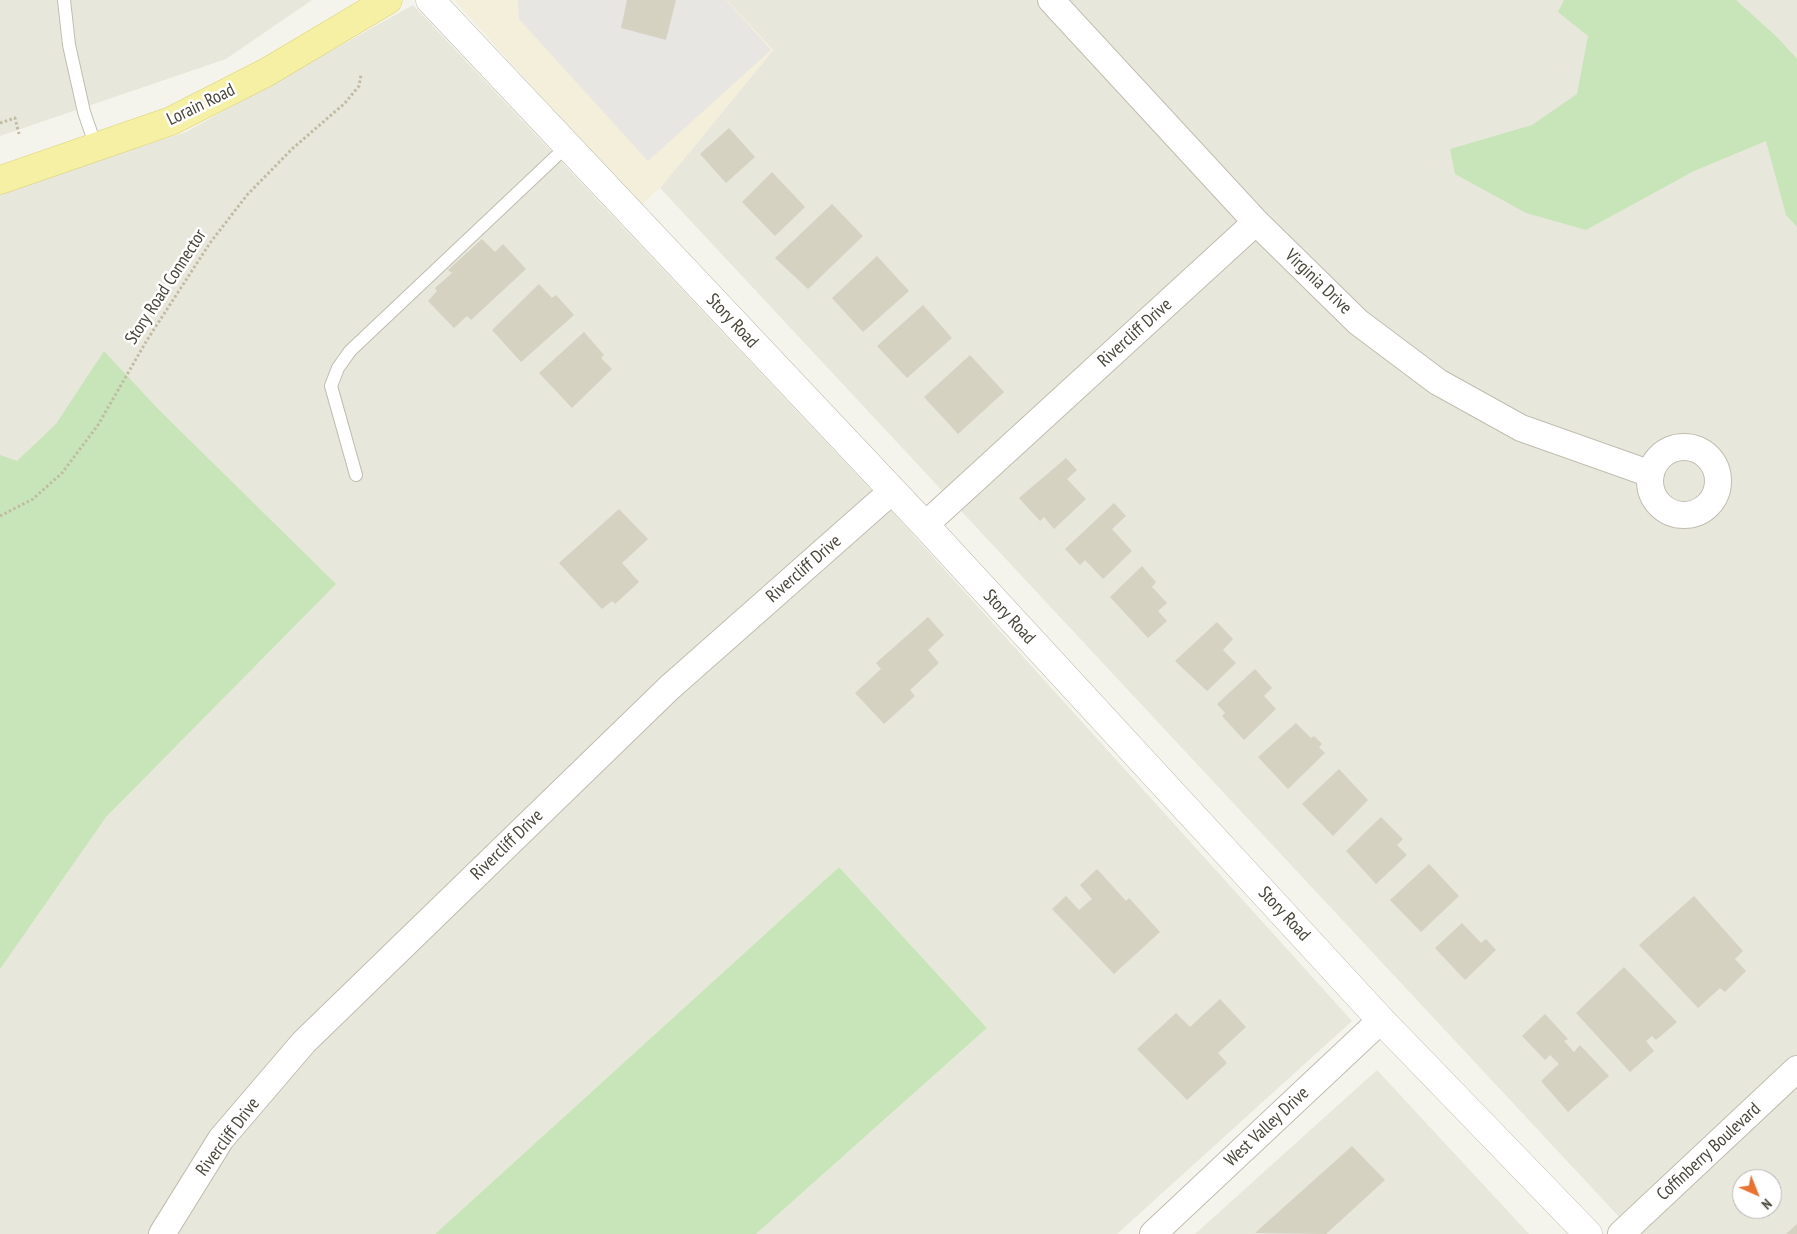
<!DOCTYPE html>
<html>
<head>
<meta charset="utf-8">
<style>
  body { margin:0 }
  #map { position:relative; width:1797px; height:1234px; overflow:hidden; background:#f5f4ec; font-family:"PT Sans Narrow",sans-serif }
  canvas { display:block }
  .north { position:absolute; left:1732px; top:1169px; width:50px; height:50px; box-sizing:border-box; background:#fff; border:1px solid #b6b5b0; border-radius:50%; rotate:136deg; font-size:14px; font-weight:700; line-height:20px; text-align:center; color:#49463a }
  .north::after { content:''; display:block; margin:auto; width:18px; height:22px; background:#e9722f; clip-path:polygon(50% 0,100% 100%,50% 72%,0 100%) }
</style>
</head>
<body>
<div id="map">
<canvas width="1797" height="1234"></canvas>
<div class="north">N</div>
</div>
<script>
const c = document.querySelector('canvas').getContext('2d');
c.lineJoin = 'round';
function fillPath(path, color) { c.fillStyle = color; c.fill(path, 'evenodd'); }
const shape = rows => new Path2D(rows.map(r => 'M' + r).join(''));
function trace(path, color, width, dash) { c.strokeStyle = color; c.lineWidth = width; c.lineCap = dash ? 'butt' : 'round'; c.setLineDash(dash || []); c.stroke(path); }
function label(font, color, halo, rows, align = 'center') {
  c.font = font + ' "PT Sans Narrow",sans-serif'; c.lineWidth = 5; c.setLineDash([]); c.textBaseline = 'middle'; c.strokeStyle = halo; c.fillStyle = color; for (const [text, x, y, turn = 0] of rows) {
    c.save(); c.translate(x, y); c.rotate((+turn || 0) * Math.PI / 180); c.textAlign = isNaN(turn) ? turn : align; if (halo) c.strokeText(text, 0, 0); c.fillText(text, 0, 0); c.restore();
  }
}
fillPath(shape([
  [0,0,312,0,226,59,0,136],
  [726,0,1797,0,1797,1234,1635,1234,660,188,773,50],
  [1742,1179,1772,1179,1772,1209,1742,1209],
  [413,5,897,517,1352,1021,1117,1234,756,1234,987,1028,839,867,435,1234,0,1234,0,192,186,132],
  [1377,1070,1529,1234,1195,1234]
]), '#e8e7db');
fillPath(shape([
  [454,0,727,0,773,50,660,188,640,206]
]), '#f4efda');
fillPath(shape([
  [1564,0,1736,0,1778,38,1797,59,1797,227,1786,215,1766,141,1694,171,1586,230,1526,213,1455,174,1450,149,1532,125,1577,94,1588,36,1558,12],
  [104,351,159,410,336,584,106,817,0,969,0,455,17,461,56,424],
  [839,867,987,1028,756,1234,435,1234]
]), '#c8e5b9');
fillPath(shape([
  [518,0,726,0,771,50,648,161,519,19]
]), '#e7e6e3');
fillPath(shape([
  [627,0,676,0,666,40,621,28],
  [729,128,755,157,726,183,700,154],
  [772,172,805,207,775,236,742,202],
  [832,204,863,236,808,289,775,258],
  [482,239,495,252,503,244,526,269,471,320,467,316,454,328,428,301,437,291,435,288,452,273,448,270],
  [877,256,909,291,863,332,832,298],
  [539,284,552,298,556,295,574,315,521,362,492,330],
  [923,305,952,338,907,378,877,346],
  [584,332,604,355,601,358,612,369,572,408,539,373],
  [970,355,1004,392,958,434,924,397],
  [1066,458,1077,470,1067,479,1086,499,1054,529,1044,517,1040,521,1019,498],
  [1114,503,1126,516,1112,529,1132,551,1103,579,1085,560,1080,565,1065,549],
  [619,509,648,539,622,563,639,582,615,604,612,601,602,609,559,563],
  [1142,566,1156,582,1152,587,1167,603,1158,611,1167,621,1148,638,1110,597],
  [928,617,944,635,928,650,939,663,910,690,915,696,884,724,855,693,881,669,876,663],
  [1217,622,1233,639,1223,650,1236,663,1207,691,1175,661],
  [1255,669,1272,688,1264,696,1276,709,1244,740,1222,716,1225,713,1217,704],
  [1296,723,1311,738,1314,736,1322,744,1319,747,1325,753,1288,789,1258,757],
  [1339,769,1368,800,1333,836,1302,804],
  [1381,817,1403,839,1397,845,1407,855,1376,884,1346,851],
  [1429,864,1459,896,1421,932,1390,900],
  [1097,869,1126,901,1129,898,1160,932,1114,974,1052,909,1066,896,1079,910,1092,899,1080,885],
  [1694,896,1743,951,1735,959,1746,971,1725,992,1720,988,1698,1008,1639,945],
  [1462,923,1481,943,1486,939,1496,950,1465,980,1435,948],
  [1624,967,1677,1022,1656,1040,1652,1036,1646,1041,1654,1051,1630,1072,1576,1013],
  [1220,999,1246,1027,1218,1053,1227,1063,1187,1100,1137,1049,1176,1013,1190,1027],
  [1545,1014,1568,1039,1564,1041,1574,1052,1580,1045,1609,1076,1568,1112,1541,1081,1559,1064,1550,1055,1545,1060,1522,1036],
  [1352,1146,1385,1180,1326,1234,1255,1233],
  [1797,1224,1797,1234,1786,1234]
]), '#d6d2c2');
const service = shape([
  [64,0,69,45,84,112,96,147],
  [356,475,331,386,338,368,350,351,567,146]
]);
const minor = shape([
  [1051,0,1256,222,1358,322,1438,382,1521,428,1651,474],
  '1650 481a34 34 0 1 1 68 0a34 34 0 1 1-68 0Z',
  [925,525,1256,222],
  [162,1234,221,1139,304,1042,669,688,892,491],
  [1153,1234,1381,1020],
  [1621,1234,1797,1069]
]);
const tertiary = shape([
  [430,0,925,525,1381,1020,1588,1234]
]);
const primary = shape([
  [0,180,171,121,267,72,388,0]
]);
trace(service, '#c0beaf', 14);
trace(minor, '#c0beaf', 28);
trace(tertiary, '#c0beaf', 29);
trace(primary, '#dbd274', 29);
trace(shape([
  [0,123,15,118,19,134],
  [0,516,33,499,62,473,98,425,147,340,210,243,247,195,292,149,345,103,359,86,361,75]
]), '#c0bca2', 3, [2.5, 2.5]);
trace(service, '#fff', 12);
trace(minor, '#fff', 26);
trace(tertiary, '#fff', 28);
trace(primary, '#f6f0a4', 28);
label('18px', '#49463a', '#fff', [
  ["Lorain Road",201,105,-26],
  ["Virginia Drive",1318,282,44],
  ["Story Road Connector",166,287,-57],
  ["Story Road",732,321,47],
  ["Rivercliff Drive",1135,333,-42],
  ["Rivercliff Drive",804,569,-41],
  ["Story Road",1009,617,47],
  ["Rivercliff Drive",507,845,-44],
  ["Story Road",1284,914,47],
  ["West Valley Drive",1267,1127,-43],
  ["Rivercliff Drive",228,1137,-53],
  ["Coffinberry Boulevard",1709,1152,-43]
]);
</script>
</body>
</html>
